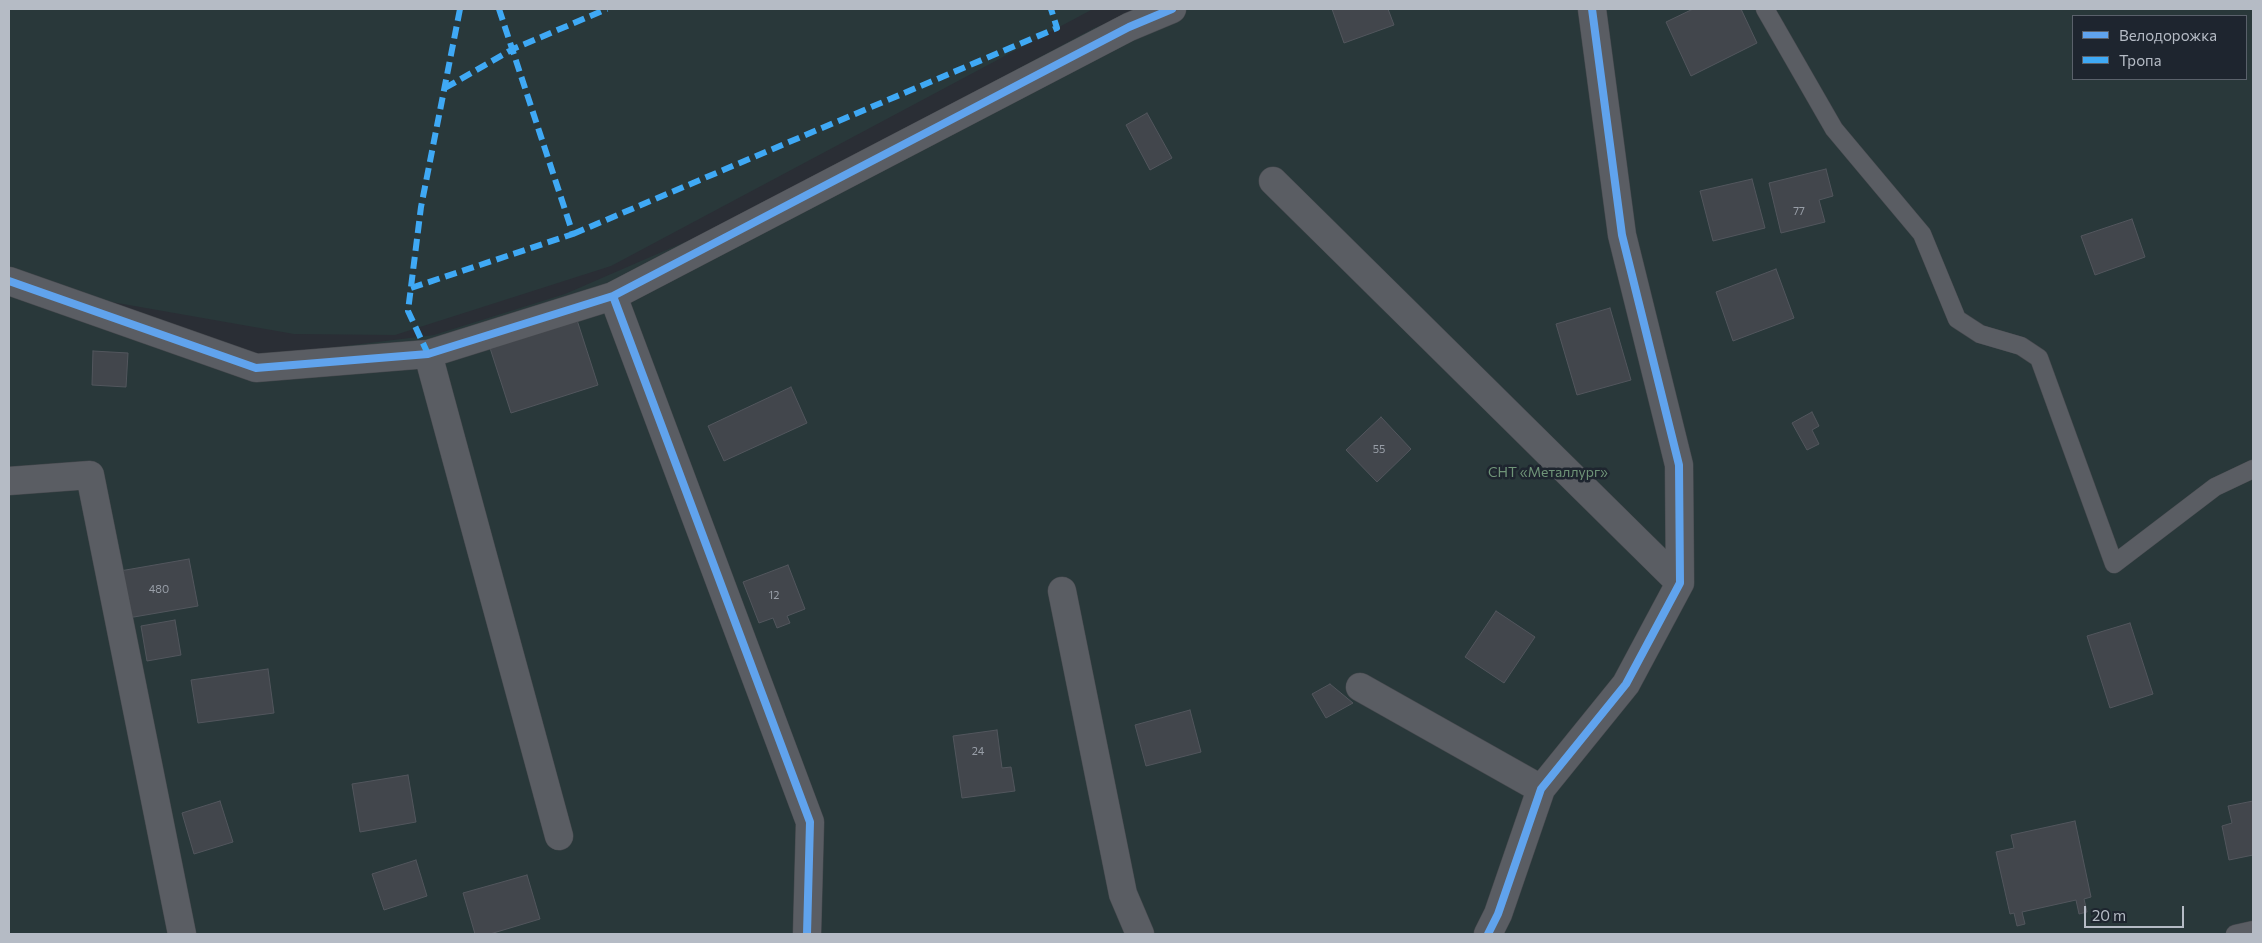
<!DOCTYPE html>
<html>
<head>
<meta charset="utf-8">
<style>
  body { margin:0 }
  #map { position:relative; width:2262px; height:943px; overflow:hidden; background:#2a2e35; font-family:Commissioner,sans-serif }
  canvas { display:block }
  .frame { position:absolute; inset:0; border:10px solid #b5bbc5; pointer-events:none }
  .legend { position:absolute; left:2072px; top:15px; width:175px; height:65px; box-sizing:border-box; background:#1e252f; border:1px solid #5a616b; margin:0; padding:6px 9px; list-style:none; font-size:15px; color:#b5bbc5 }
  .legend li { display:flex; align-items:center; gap:10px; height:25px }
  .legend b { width:25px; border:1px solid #5a616b }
  .scale { position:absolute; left:2084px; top:906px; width:100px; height:22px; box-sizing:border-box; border:2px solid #b5bbc5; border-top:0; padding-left:6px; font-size:15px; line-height:18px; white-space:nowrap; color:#b5bbc5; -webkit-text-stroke:4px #1e252f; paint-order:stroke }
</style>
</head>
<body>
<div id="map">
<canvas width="2262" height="943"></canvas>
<div class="frame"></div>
<ul class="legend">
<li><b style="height:6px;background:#60a3ed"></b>Велодорожка</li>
<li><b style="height:6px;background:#3fa9f5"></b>Тропа</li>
</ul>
<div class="scale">20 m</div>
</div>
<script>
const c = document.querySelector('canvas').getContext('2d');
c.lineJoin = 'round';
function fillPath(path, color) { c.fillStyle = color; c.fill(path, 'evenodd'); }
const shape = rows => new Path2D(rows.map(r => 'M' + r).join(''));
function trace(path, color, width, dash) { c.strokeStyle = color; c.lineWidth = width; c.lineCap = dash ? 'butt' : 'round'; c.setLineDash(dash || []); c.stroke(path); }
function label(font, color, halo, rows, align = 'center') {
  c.font = font + ' Commissioner,sans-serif'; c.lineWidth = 5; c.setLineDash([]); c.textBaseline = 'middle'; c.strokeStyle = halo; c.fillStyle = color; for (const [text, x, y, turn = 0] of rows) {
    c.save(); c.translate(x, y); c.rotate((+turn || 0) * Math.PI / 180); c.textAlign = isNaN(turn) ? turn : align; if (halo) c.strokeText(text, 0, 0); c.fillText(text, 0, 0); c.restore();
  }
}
fillPath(shape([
  [9,9,1093,9,611,266,395,335,294,334,106,301,256,357,434,335,565,294,731,222,1094,28,1142,9,2253,9,2253,934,9,934],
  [2073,16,2246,16,2246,79,2073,79]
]), '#29383a');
const building = shape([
  [1332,9,1388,9,1394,25,1344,43,1332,9],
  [1693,9,1741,9,1757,43,1691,76,1666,22,1693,9],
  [1147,113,1172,158,1150,170,1126,125,1147,113],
  [1826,169,1833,196,1819,200,1825,222,1781,233,1769,183,1826,169],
  [1752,179,1765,228,1713,241,1700,191,1752,179],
  [2132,219,2145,257,2095,275,2081,236,2132,219],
  [1776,269,1794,318,1733,341,1716,292,1776,269],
  [1610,308,1631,380,1577,395,1556,324,1610,308],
  [577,320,598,385,511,413,490,348,577,320],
  [93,351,128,353,126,387,92,385,93,351],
  [791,387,807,423,724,461,708,426,791,387],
  [1812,412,1819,426,1812,430,1819,444,1807,450,1792,423,1812,412],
  [1381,417,1411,449,1377,482,1346,450,1381,417],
  [189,559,198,606,128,618,120,571,189,559],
  [788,565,805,609,787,616,790,623,777,628,773,618,759,623,743,582,788,565],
  [1496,611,1535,637,1504,683,1465,657,1496,611],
  [175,620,181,655,147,661,141,626,175,620],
  [2130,623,2153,694,2110,708,2087,636,2130,623],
  [268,669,274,713,198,723,191,680,268,669],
  [1330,684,1353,703,1326,718,1312,694,1330,684],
  [1190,710,1201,752,1146,766,1135,725,1190,710],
  [997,730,1002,768,1011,767,1015,791,962,798,953,736,997,730],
  [408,775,416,822,360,832,352,784,408,775],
  [220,801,233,842,194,854,182,813,220,801],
  [2253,801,2253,855,2229,860,2222,826,2232,823,2228,806,2253,801],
  [2075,821,2091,897,2084,899,2087,912,2079,914,2076,900,2022,912,2025,924,2017,926,2014,913,2010,914,1996,852,2014,848,2011,835,2075,821],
  [416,860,427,896,384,910,372,874,416,860],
  [527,875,540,919,490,934,475,934,463,893,527,875]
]);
fillPath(building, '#42464c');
trace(building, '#52565d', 1);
const service = shape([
  [1765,9,1834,129,1922,234,1957,319,1980,334,2021,346,2039,358,2114,564,2215,487,2253,469],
  [2235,934,2253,930]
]);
const minor = shape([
  [1273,181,1680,583],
  [9,281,256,368,428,354,613,296,1129,27,1172,9],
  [613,296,810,822,807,934],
  [428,354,559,836],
  [9,481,90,475,182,934],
  [1062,591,1123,894,1140,934],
  [1360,687,1541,789],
  [1488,934,1498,914,1541,789,1626,684,1680,583,1679,465,1622,235,1592,9]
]);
trace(service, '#46494e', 19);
trace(minor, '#46494e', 29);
trace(service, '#5a5d63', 18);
trace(minor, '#5a5d63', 28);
trace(shape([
  [445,88,513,49,607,9],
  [573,234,1057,28,1051,9],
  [411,288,573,234,499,9],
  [428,354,408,311,421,207,460,9]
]), '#3fa9f5', 6, [12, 6]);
trace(shape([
  [9,281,256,368,428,354,613,296,1129,27,1172,9],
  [613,296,810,822,807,934],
  [1488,934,1498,914,1541,789,1626,684,1680,583,1679,465,1622,235,1592,9]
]), '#60a3ed', 8);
label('11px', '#989ea7', null, [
  ["77",1799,211],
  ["55",1379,449],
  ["480",159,589],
  ["12",774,595],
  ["24",978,751]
]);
label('14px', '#6f9478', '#1e252f', [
  ["СНТ «Металлург»",1548,472]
]);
</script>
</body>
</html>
